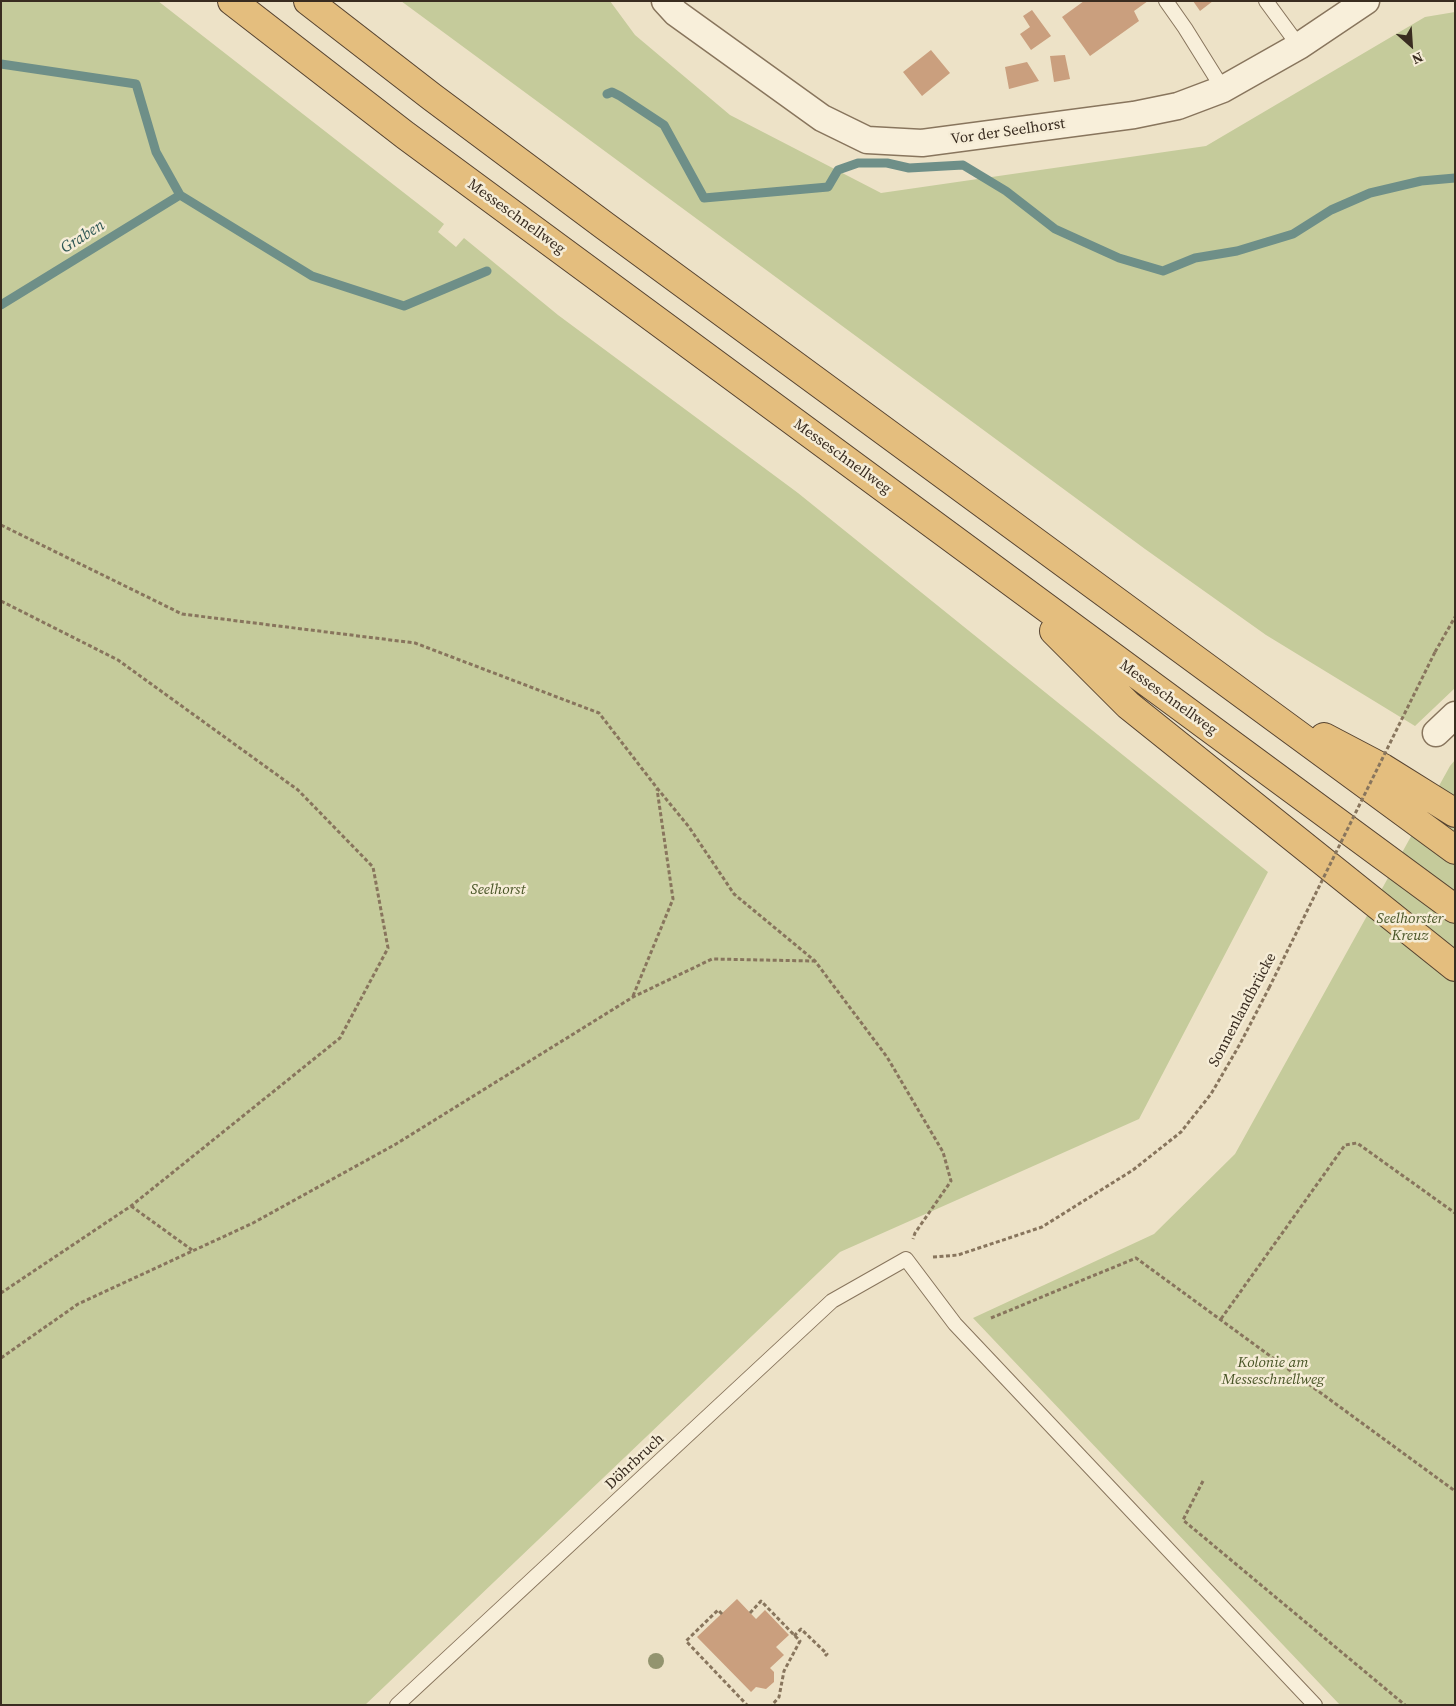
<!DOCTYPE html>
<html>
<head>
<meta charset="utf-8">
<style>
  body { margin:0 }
  #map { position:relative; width:1456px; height:1706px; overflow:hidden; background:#ede2c7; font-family:"Source Serif 4",serif }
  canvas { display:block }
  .frame { position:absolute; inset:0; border:2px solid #392c20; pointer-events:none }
  .north { position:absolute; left:1386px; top:20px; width:50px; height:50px; -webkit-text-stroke:4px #f5ecd6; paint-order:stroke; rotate:154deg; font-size:14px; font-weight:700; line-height:20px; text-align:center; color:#392c20 }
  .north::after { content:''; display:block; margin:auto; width:18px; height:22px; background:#392c20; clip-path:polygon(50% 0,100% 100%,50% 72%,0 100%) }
</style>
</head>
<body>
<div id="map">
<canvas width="1456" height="1706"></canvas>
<div class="frame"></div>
<div class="north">N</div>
</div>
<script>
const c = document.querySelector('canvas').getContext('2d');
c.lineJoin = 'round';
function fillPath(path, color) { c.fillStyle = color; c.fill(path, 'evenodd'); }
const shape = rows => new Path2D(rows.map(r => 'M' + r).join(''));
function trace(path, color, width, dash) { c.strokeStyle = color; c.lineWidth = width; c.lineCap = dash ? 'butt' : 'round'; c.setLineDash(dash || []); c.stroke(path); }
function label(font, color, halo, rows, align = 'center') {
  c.font = font + ' "Source Serif 4",serif'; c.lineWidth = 5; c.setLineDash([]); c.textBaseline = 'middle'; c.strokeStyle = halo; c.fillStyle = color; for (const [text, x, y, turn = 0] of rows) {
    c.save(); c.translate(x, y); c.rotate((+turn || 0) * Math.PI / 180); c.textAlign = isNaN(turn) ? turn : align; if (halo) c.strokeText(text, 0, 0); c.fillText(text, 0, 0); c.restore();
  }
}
fillPath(shape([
  [1,1,158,1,444,224,438,232,456,247,464,238,558,315,798,493,1268,872,1139,1119,840,1252,365,1705,1,1705],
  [401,1,610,1,635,35,730,115,881,193,1206,146,1425,17,1455,12,1455,688,1415,726,1266,635,1145,549],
  [1455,760,1455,1705,1340,1705,973,1318,1154,1234,1235,1154,1450,766]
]), '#c5cb9b');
trace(shape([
  [1,64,136,84,156,152,180,195,312,276,404,306,487,271],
  [607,94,612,92,620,96,664,125,704,198,828,187,838,170,858,163,887,163,909,168,963,165,1006,191,1055,229,1119,258,1163,271,1195,258,1237,251,1293,234,1331,210,1370,193,1421,181,1455,178],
  [1,305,180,195]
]), '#6e8f88', 9);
fillPath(shape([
  [1084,1,1148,1,1134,11,1139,21,1090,56,1062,17],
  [1193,1,1213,1,1200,11],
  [1032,10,1051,36,1031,50,1020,34,1030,27,1023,16],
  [931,50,950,73,922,96,903,72],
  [1065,55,1070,79,1054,82,1050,56],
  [1027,62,1039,81,1009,89,1005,67],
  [737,1599,756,1619,765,1610,789,1635,776,1647,784,1655,770,1668,774,1672,774,1682,766,1689,756,1687,751,1692,697,1637]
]), '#ca9f7e');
const service = shape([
  [1166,1,1185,28,1223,89],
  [1266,1,1299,46],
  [397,1705,832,1301,906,1259,955,1324,1315,1705]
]);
const minor = shape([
  [665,1,676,13,822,118,867,140,922,143,1134,115,1178,106,1223,89,1299,46,1366,1],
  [1436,733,1455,715]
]);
const trunk = shape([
  [232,1,405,135,1455,909],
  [308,1,432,97,605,226,1455,850],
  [1054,631,1128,705,1455,967],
  [1324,737,1383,768,1455,813]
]);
trace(service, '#88755d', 16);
trace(minor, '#88755d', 29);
trace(trunk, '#564330', 30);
trace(shape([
  [1,525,182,614,415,643,599,713,657,788,689,827,734,894,815,961,887,1057,943,1152,951,1181,915,1233,913,1239],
  [1,601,118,660,298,790,373,867,388,948,340,1038,131,1206,1,1293],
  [1435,652,1455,617],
  [633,996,673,899,657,789],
  [131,1206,192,1250],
  [933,1257,958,1255,1042,1227,1133,1170,1181,1132,1211,1094,1240,1044,1269,988],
  [991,1318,1136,1258,1455,1491],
  [1221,1319,1345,1145,1357,1143,1455,1213],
  [1,1358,78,1304,253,1223,396,1144,633,997,712,959,815,961],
  [1203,1481,1183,1520,1405,1705],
  [750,1613,761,1601,800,1641,784,1671,779,1697,772,1705],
  [722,1614,718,1610,686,1641,747,1705],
  [794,1636,801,1629,827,1654,825,1656]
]), '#88755d', 3, [4, 2.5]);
trace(service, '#f8efda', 14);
trace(minor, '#f8efda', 26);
trace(trunk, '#e4be7e', 28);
trace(shape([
  [1269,988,1435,652]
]), '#88755d', 3, [4, 2.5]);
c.fillStyle = '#93946f';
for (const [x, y] of [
  [656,1661]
]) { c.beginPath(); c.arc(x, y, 8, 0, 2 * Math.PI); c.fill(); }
label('15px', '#392c20', '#f5ecd6', [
  ["Vor der Seelhorst",1008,132,-8],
  ["Messeschnellweg",516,217,36],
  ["Messeschnellweg",842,457,36],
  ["Messeschnellweg",1168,698,36],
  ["Sonnenlandbrücke",1243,1010,-62],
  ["Döhrbruch",635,1462,-43]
]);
label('italic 15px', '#495527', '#f5ecd6', [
  ["Seelhorst",498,890],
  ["Seelhorster",1410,919],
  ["Kreuz",1410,936],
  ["Kolonie am",1273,1363],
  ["Messeschnellweg",1273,1380]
]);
label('italic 16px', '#305856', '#f5ecd6', [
  ["Graben",83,237,-32]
]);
</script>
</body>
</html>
